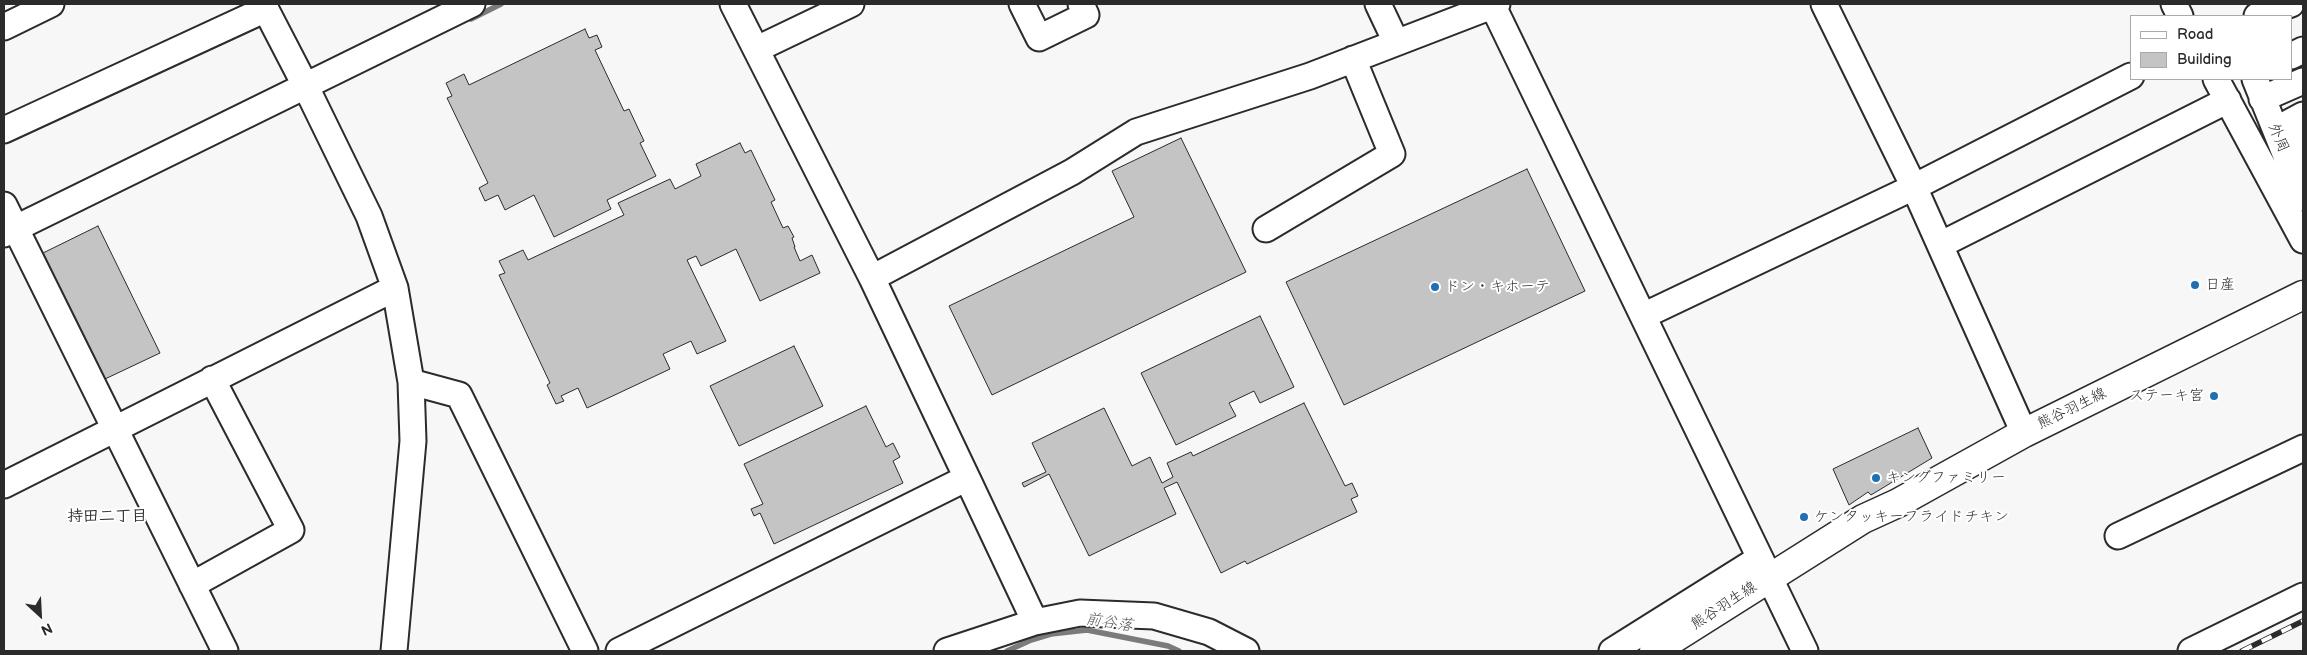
<!DOCTYPE html>
<html>
<head>
<meta charset="utf-8">
<style>
  body { margin:0 }
  #map { position:relative; width:2307px; height:655px; overflow:hidden; background:#f7f7f7; font-family:"Balsamiq Sans",sans-serif }
  canvas { display:block }
  .frame { position:absolute; inset:0; border:5px solid #2b2b2b; pointer-events:none }
  .legend { position:absolute; left:2130px; top:15px; width:162px; height:65px; box-sizing:border-box; background:#fff; border:1px solid #aaa; margin:0; padding:6px 9px; list-style:none; font-size:15px; color:#2b2b2b }
  .legend li { display:flex; align-items:center; gap:10px; height:25px }
  .legend b { width:25px; border:1px solid #aaa }
  .north { position:absolute; left:15px; top:590px; width:50px; height:50px; -webkit-text-stroke:4px #fff; paint-order:stroke; rotate:155deg; font-size:14px; font-weight:700; line-height:20px; text-align:center; color:#2b2b2b }
  .north::after { content:''; display:block; margin:auto; width:18px; height:22px; background:#2b2b2b; clip-path:polygon(50% 0,100% 100%,50% 72%,0 100%) }
</style>
</head>
<body>
<div id="map">
<canvas width="2307" height="655"></canvas>
<div class="frame"></div>
<ul class="legend">
<li><b style="height:6px;background:#fff"></b>Road</li>
<li><b style="height:14px;background:#c4c4c4"></b>Building</li>
</ul>
<div class="north">N</div>
</div>
<script>
const c = document.querySelector('canvas').getContext('2d');
c.lineJoin = 'round';
const shape = rows => new Path2D(rows.map(r => 'M' + r).join(''));
function trace(path, color, width, dash) { c.strokeStyle = color; c.lineWidth = width; c.lineCap = dash ? 'butt' : 'round'; c.setLineDash(dash || []); c.stroke(path); }
function fillPath(path, color) { c.fillStyle = color; c.fill(path, 'evenodd'); }
function label(font, color, halo, rows, align = 'center') {
  c.font = font + ' "Balsamiq Sans","Klee One",sans-serif'; c.lineWidth = 4; c.setLineDash([]); c.textBaseline = 'middle'; c.strokeStyle = halo; c.fillStyle = color; for (const [text, x, y, turn = 0] of rows) {
    c.save(); c.translate(x, y); c.rotate((+turn || 0) * Math.PI / 180); c.textAlign = isNaN(turn) ? turn : align; if (halo) c.strokeText(text, 0, 0); c.fillText(text, 0, 0); c.restore();
  }
}
trace(shape([
  [471,19,501,4],
  [1007,651,1031,640,1051,634,1087,630,1168,646,1179,651]
]), '#7b7b7b', 5.5);
const building = shape([
  [585,29,589,38,597,35,602,47,595,50,624,111,629,109,644,141,640,143,656,176,607,200,611,209,554,237,534,195,505,210,498,195,485,201,479,188,488,183,447,98,452,96,446,83,464,74,469,85,585,29],
  [1181,138,1246,272,992,395,949,306,1134,217,1112,171,1181,138],
  [740,143,745,153,751,150,775,200,771,202,783,228,788,226,794,237,792,238,795,247,794,247,800,261,812,255,820,273,760,301,736,249,701,266,696,256,687,260,726,341,697,354,691,341,663,354,670,369,587,408,578,388,561,396,564,401,556,404,547,385,550,383,499,275,505,273,499,261,523,250,528,260,624,215,618,203,670,179,675,189,701,176,696,164,740,143],
  [1527,169,1585,291,1344,405,1286,282,1527,169],
  [98,226,160,353,105,379,43,253,98,226],
  [1260,316,1294,387,1260,403,1254,391,1229,403,1236,416,1176,445,1141,373,1260,316],
  [794,346,823,406,739,446,710,386,794,346],
  [1304,403,1345,486,1352,483,1358,496,1351,499,1357,512,1247,564,1245,561,1221,573,1177,482,1164,488,1176,514,1089,556,1049,474,1024,487,1022,483,1046,472,1032,443,1104,408,1132,466,1150,457,1162,483,1173,477,1167,463,1191,452,1193,456,1304,403],
  [866,406,886,447,893,443,900,457,893,461,903,483,774,544,760,513,754,516,751,509,763,504,744,464,866,406],
  [1918,428,1932,458,1871,495,1868,492,1849,505,1833,469,1918,428]
]);
fillPath(building, '#c4c4c4');
trace(building, '#2b2b2b', 1);
const minor = shape([
  [263,4,306,87,369,216,395,288,411,382,413,441,394,651],
  [1022,4,1039,38,1086,15,1081,4],
  [1378,4,1396,42],
  [1492,4,1805,651],
  [1824,4,1914,187,2024,433],
  [2174,4,2180,16],
  [2257,16,2291,4],
  [4,27,51,4],
  [757,49,851,4],
  [2291,56,2303,50],
  [2216,79,2303,240],
  [2255,79,2303,198],
  [2262,99,2303,81],
  [2303,115,2290,122,2303,151],
  [4,130,266,9],
  [4,205,225,651],
  [1266,229,1392,154,1353,59],
  [4,234,472,4],
  [1940,245,2228,100],
  [872,278,1072,172,1136,132,1310,76,1497,4],
  [1645,315,1914,187,2131,76],
  [411,382,459,395,585,651],
  [967,478,1035,622],
  [4,485,395,288],
  [2118,536,2303,448],
  [192,585,291,530,212,379],
  [619,651,967,478,872,278,733,4],
  [947,651,1035,622,1080,613,1154,616,1209,632,1246,651],
  [1612,651,1760,558],
  [2191,651,2303,596]
]);
const major = shape([
  [1654,651,1863,519,1898,503,2024,433,2303,295]
]);
trace(minor, '#2b2b2b', 29);
trace(major, '#2b2b2b', 31);
trace(minor, '#fff', 25);
trace(major, '#fff', 28);
const rail = shape([
  [2242,651,2303,621]
]);
trace(rail, '#2b2b2b', 5.5);
trace(rail, '#fff', 4, [11]);
for (const [x, y, r, color] of [
  [2195,285,5,"#1f6fb2"],
  [1435,287,5,"#1f6fb2"],
  [2214,396,5,"#1f6fb2"],
  [1876,478,5,"#1f6fb2"],
  [1804,517,5,"#1f6fb2"]
]) { const dot = new Path2D(); dot.arc(x, y, r, 0, 2 * Math.PI); c.fillStyle = color; c.fill(dot); trace(dot, '#fff', 2); }
label('15px', '#2b2b2b', '#fff', [
  ["外周",2278,138,67],
  ["熊谷羽生線",2072,409,-26],
  ["熊谷羽生線",1724,606,-33]
]);
label('15px', '#2b2b2b', '#fff', [
  ["日産",2205,285],
  ["ドン・キホーテ",1445,287],
  ["ステーキ宮",2204,396,"right"],
  ["キングファミリー",1886,478],
  ["ケンタッキーフライドチキン",1814,517]
], 'left');
label('bold 16px', '#2b2b2b', '#fff', [
  ["持田二丁目",107,517]
]);
label('italic 16px', '#5a5a5a', '#fff', [
  ["前谷落",1109,623,9]
]);
</script>
</body>
</html>
